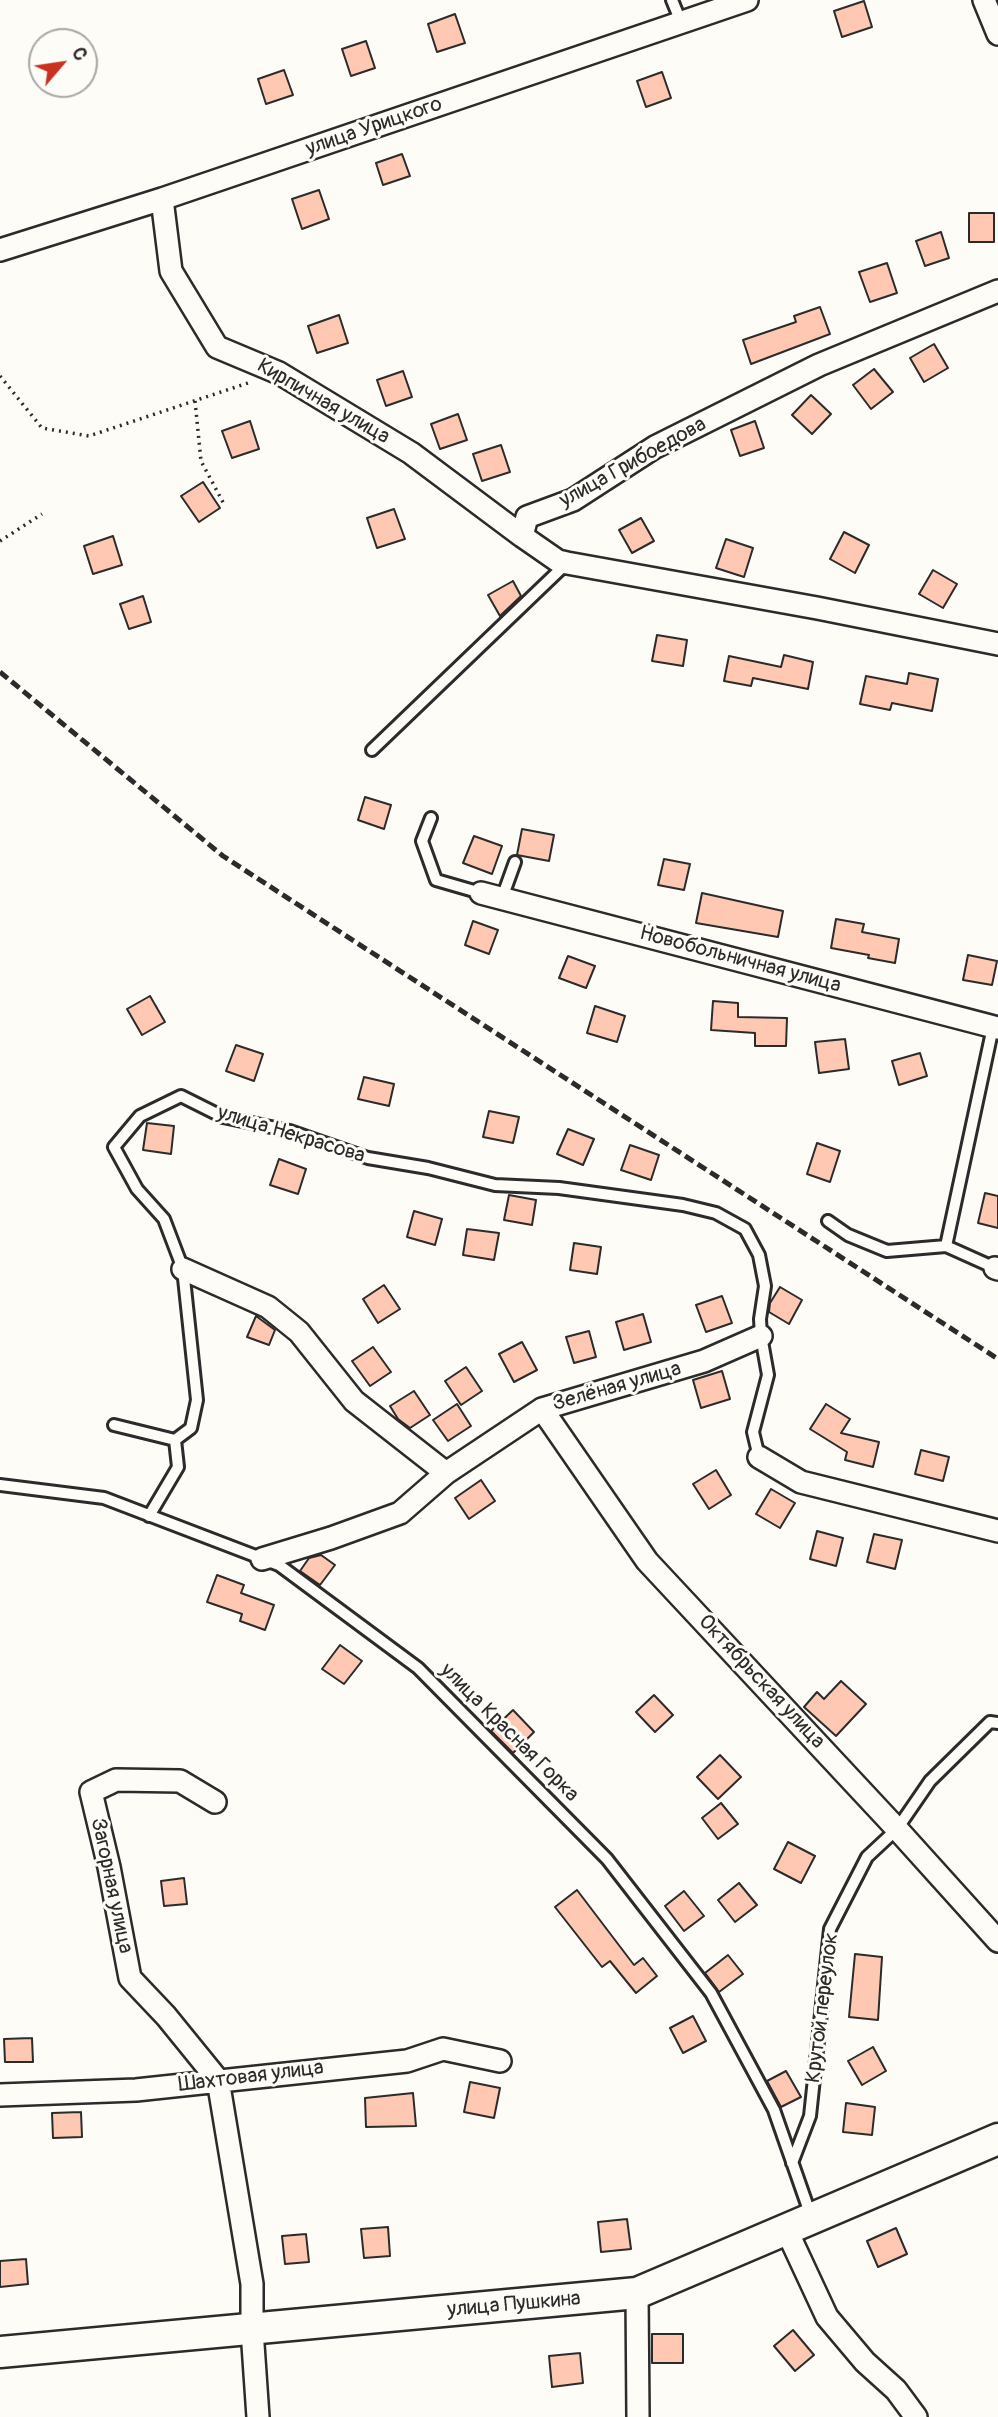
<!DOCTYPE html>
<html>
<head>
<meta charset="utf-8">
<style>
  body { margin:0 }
  #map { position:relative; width:998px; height:2417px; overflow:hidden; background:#fdfcf7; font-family:Pangolin,sans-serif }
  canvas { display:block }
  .north { position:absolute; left:28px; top:28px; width:70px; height:70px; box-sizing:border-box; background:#fdfcf7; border:2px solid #a9a8a5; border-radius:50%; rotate:61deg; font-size:19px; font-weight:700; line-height:28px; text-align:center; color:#2b2b2b }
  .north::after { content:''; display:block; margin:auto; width:24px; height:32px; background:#c8321e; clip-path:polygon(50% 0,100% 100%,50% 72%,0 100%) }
</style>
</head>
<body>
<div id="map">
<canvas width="998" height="2417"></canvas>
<div class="north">С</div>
</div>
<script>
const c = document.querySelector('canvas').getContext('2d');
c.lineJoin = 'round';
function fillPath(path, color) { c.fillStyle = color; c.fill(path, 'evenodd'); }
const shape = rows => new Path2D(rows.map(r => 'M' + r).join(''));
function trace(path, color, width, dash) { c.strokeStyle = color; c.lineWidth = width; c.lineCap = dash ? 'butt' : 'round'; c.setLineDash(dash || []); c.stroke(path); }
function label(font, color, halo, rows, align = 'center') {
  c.font = font + ' Pangolin,sans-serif'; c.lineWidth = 6; c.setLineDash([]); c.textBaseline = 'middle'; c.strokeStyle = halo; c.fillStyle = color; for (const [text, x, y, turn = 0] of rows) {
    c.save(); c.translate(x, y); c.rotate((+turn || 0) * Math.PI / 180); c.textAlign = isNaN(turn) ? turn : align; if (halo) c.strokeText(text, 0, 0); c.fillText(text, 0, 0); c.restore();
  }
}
const building = shape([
  [864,1,872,27,842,37,834,11,864,1],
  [455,14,465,43,437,52,428,24,455,14],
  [366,41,375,68,351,76,342,49,366,41],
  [284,70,293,95,266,104,258,79,284,70],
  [662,72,671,98,646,107,637,81,662,72],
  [402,154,410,176,383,185,376,163,402,154],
  [319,190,329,219,302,229,292,199,319,190],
  [969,213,994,213,994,242,969,242,969,213],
  [941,232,949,258,925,266,916,241,941,232],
  [887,263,897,293,870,302,859,272,887,263],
  [820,307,830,334,751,364,743,340,796,322,794,316,820,307],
  [339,315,348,343,317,353,308,326,339,315],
  [934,344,948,368,924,382,910,358,934,344],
  [874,369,893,392,871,409,853,385,874,369],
  [403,371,412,397,386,406,377,380,403,371],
  [811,395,831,414,812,434,792,415,811,395],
  [458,414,467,440,440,449,431,424,458,414],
  [250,421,259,449,232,458,222,431,250,421],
  [755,421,764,448,740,456,731,430,755,421],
  [501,445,510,472,482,481,473,454,501,445],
  [203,482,220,508,199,522,181,496,203,482],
  [394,509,405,539,377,548,367,518,394,509],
  [641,518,654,541,632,553,619,530,641,518],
  [844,532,869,545,855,573,830,559,844,532],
  [113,536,122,565,93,574,84,546,113,536],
  [726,539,753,548,744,577,716,568,726,539],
  [933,570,957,584,943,608,919,594,933,570],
  [513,581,521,596,500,616,488,595,513,581],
  [143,596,151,622,129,629,120,604,143,596],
  [657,635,687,640,683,666,652,661,657,635],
  [784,655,813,662,808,689,753,678,751,686,724,681,729,656,781,667,784,655],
  [909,673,938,679,932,711,892,703,890,710,860,704,866,676,907,684,909,673],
  [365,797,391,805,384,829,358,820,365,797],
  [522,829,554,835,549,861,517,855,522,829],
  [474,836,502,846,492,874,463,863,474,836],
  [664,859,690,864,684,890,658,885,664,859],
  [702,893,783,911,778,937,696,923,702,893],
  [836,919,864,924,862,932,899,939,895,963,868,958,869,955,831,948,836,919],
  [473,921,498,930,489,954,465,945,473,921],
  [968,955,997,961,992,985,963,980,968,955],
  [568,956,595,966,586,988,559,978,568,956],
  [150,996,165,1022,142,1035,127,1009,150,996],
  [713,1001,738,1003,738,1017,787,1018,786,1046,755,1046,755,1033,711,1030,713,1001],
  [595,1006,625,1016,617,1042,587,1033,595,1006],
  [845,1039,849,1069,819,1073,815,1042,845,1039],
  [236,1045,263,1054,254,1081,226,1071,236,1045],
  [920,1053,927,1076,899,1085,892,1061,920,1053],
  [364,1077,394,1084,389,1106,358,1099,364,1077],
  [489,1111,519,1117,513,1143,483,1137,489,1111],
  [147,1123,174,1126,171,1154,143,1150,147,1123],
  [568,1129,594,1139,583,1165,557,1154,568,1129],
  [817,1143,840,1151,830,1182,807,1174,817,1143],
  [630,1145,659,1155,651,1180,621,1170,630,1145],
  [279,1159,306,1169,298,1194,270,1185,279,1159],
  [985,1193,998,1196,998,1228,978,1223,985,1193],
  [509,1195,536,1200,532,1225,504,1220,509,1195],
  [414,1211,442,1219,435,1245,407,1237,414,1211],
  [467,1229,499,1233,494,1260,463,1255,467,1229],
  [574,1243,601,1247,597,1274,570,1270,574,1243],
  [384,1285,400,1309,378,1323,363,1299,384,1285],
  [780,1287,802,1300,789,1324,769,1312,770,1303,780,1287],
  [722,1296,732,1323,706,1332,696,1305,722,1296],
  [643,1314,651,1342,624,1350,616,1322,643,1314],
  [256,1316,275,1330,269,1345,247,1337,256,1316],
  [589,1331,596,1357,574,1363,566,1337,589,1331],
  [522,1342,537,1370,514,1382,499,1354,522,1342],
  [373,1347,391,1372,370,1386,352,1361,373,1347],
  [466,1367,482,1391,461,1405,445,1381,466,1367],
  [722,1371,730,1399,701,1408,693,1380,722,1371],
  [414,1391,430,1415,410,1428,398,1419,390,1406,414,1391],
  [457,1404,471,1426,448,1441,433,1420,457,1404],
  [826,1404,850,1419,841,1433,879,1442,873,1467,845,1460,847,1452,810,1429,826,1404],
  [921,1450,949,1457,943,1481,915,1474,921,1450],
  [716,1470,731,1495,709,1509,693,1484,716,1470],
  [481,1480,495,1501,469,1519,455,1498,481,1480],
  [771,1489,795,1503,780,1528,756,1514,771,1489],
  [817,1531,843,1538,836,1566,810,1559,817,1531],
  [874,1534,902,1540,895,1569,867,1562,874,1534],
  [321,1555,335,1565,320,1585,300,1571,309,1558,321,1555],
  [217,1575,244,1585,241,1593,274,1605,265,1630,240,1621,242,1614,207,1602,217,1575],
  [340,1645,362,1661,344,1684,322,1669,340,1645],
  [841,1681,866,1704,836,1736,804,1707,817,1692,824,1699,841,1681],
  [654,1695,673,1715,655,1732,636,1712,654,1695],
  [513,1710,534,1732,513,1753,491,1731,513,1710],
  [720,1755,741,1777,718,1799,697,1777,720,1755],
  [721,1803,738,1824,718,1839,702,1818,721,1803],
  [788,1842,815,1856,801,1883,774,1869,788,1842],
  [184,1878,187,1904,164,1906,161,1881,184,1878],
  [739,1883,757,1905,735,1922,718,1900,739,1883],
  [577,1890,634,1965,643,1958,657,1976,636,1993,610,1961,602,1967,555,1907,577,1890],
  [684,1891,704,1916,684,1931,665,1906,684,1891],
  [855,1954,882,1957,878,2020,849,2017,855,1954],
  [728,1955,743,1974,719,1992,705,1973,728,1955],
  [693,2016,706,2041,683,2053,670,2028,693,2016],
  [32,2038,33,2062,5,2062,4,2039,32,2038],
  [873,2047,886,2071,862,2085,848,2061,873,2047],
  [786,2071,801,2097,781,2107,767,2081,786,2071],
  [470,2082,500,2088,494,2118,464,2112,470,2082],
  [413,2093,416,2126,366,2127,365,2098,413,2093],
  [846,2103,875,2107,872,2135,843,2132,846,2103],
  [81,2112,82,2137,53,2138,52,2113,81,2112],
  [627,2219,631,2249,601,2252,598,2222,627,2219],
  [388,2227,390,2256,364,2258,361,2229,388,2227],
  [896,2228,907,2254,878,2267,867,2241,896,2228],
  [306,2234,309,2262,285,2264,282,2236,306,2234],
  [26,2259,28,2284,0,2287,0,2261,26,2259],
  [793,2330,814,2355,795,2371,774,2346,793,2330],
  [652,2334,683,2334,683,2363,652,2363,652,2334],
  [580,2353,583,2383,552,2387,549,2356,580,2353]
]);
fillPath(building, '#ffc8b2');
trace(building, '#2b2b2b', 2);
const lane = shape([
  [672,0,681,22],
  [372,750,567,563],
  [431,818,422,841,436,880,481,893],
  [502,898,515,862],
  [828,1221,848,1235,887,1251,946,1246,995,1268],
  [946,1246,993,1027],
  [114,1425,175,1440,178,1467,149,1516],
  [175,1440,191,1428,197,1400,183,1269,164,1219,137,1189,114,1147,140,1116,181,1096,223,1117,290,1131,368,1158,428,1168,495,1185,559,1188,683,1205,716,1213,745,1229,759,1255,765,1286,760,1319,761,1336,768,1375,753,1432,759,1457],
  [0,1485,104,1498,279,1565,418,1668,607,1859,711,1993,774,2110,811,2216],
  [792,2163,810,2116,830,1929,867,1857,897,1829,930,1781,990,1722,998,1723]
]);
const street = shape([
  [984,0,998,34],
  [162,199,171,271,217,347,279,373,411,453,522,536],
  [0,250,162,199,747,0],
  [998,291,819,365,655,447,573,500,527,517,522,536,558,561,567,563,817,608,998,644],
  [481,893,998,1028],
  [995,1268,998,1269],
  [183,1269,268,1307,299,1332,354,1401,446,1473],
  [542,1409,647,1561,897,1829,998,1941],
  [759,1457,801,1482,998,1531],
  [262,1559,331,1538,400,1513,446,1473,542,1409,704,1361,761,1336],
  [215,1802,180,1781,116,1780,91,1792,109,1867,130,1978,166,2016,218,2080,252,2284,252,2330,258,2417],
  [0,2095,136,2090,407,2061,443,2049,500,2061],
  [786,2229,827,2317,865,2362,896,2390,916,2417],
  [637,2293,638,2417]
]);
const secondary = shape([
  [0,2352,637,2293,998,2139]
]);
trace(lane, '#2b2b2b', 16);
trace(street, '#2b2b2b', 26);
trace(secondary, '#2b2b2b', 35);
trace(shape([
  [0,376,42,428,89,436,251,382],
  [195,401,201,461,225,506],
  [0,541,42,514]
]), '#2b2b2b', 3.5, [2, 5]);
trace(lane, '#fdfcf7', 10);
trace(street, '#fdfcf7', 21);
trace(secondary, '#fdfcf7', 30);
trace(shape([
  [0,672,223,856,998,1359]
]), '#2b2b2b', 5, [10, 5]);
label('21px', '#2b2b2b', '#fdfcf7', [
  ["улица Урицкого",374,127,-19],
  ["Кирпичная улица",323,402,30],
  ["улица Грибоедова",633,463,-29],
  ["Новобольничная улица",740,960,15],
  ["улица Некрасова",291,1135,17],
  ["Зелёная улица",617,1387,-16],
  ["Октябрьская улица",761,1682,47],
  ["улица Красная Горка",509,1733,45],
  ["Загорная улица",111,1886,78],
  ["Крутой переулок",823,2008,-83],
  ["Шахтовая улица",251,2077,-7],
  ["улица Пушкина",514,2305,-5]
]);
</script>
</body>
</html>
